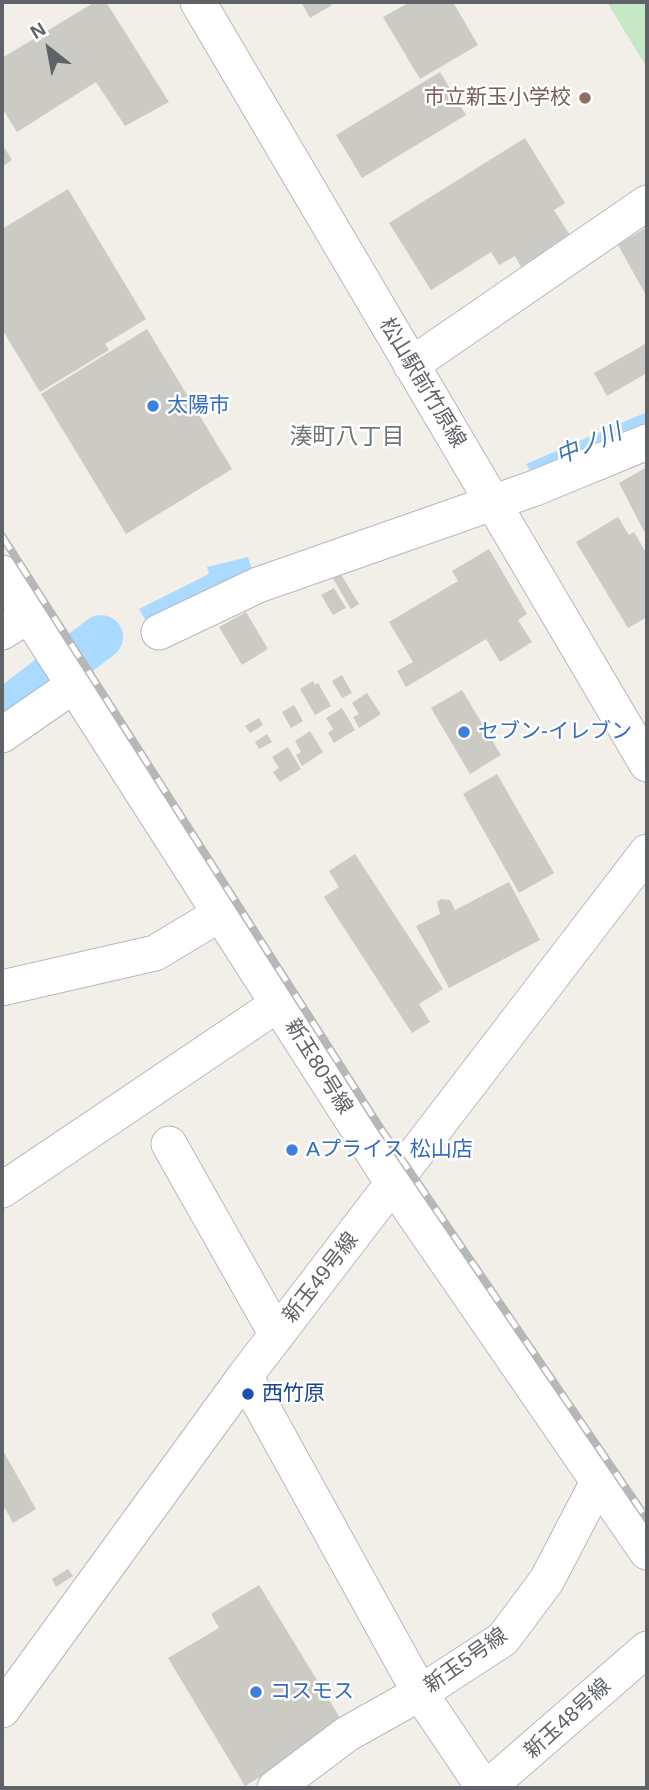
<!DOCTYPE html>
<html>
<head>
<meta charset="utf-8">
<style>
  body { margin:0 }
  #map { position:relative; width:649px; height:1790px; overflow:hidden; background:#f1efe8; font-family:Arial,sans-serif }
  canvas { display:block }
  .frame { position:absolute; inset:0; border:4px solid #5f6368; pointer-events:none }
  .north { position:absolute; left:14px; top:14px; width:70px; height:70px; -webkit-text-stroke:5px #fff; paint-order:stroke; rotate:329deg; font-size:19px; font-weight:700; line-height:28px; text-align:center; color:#5f6368 }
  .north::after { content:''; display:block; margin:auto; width:24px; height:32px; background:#5f6368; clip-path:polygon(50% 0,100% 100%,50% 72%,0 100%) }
</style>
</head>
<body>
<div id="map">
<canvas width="649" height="1790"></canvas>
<div class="frame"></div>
<div class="north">N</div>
</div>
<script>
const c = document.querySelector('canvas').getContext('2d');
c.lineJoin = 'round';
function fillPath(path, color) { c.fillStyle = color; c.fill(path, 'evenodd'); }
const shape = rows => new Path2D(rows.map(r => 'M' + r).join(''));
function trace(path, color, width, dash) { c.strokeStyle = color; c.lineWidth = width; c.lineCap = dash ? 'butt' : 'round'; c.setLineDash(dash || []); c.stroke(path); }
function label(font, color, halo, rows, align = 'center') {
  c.font = font + ' Arial,"Noto Sans JP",sans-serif'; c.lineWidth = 5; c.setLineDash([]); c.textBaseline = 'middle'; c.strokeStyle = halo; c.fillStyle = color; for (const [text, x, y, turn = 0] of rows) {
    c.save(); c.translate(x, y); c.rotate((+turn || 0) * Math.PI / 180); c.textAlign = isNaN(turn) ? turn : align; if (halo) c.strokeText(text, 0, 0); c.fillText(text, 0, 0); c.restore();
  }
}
fillPath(shape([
  [607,2,647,2,647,68]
]), '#c5e8c5');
fillPath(shape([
  [647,412,647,430,534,477,526,464],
  [248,557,253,572,147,623,139,609,209,574,207,567]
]), '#aadaff');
trace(shape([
  [2,713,101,637]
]), '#aadaff', 44);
fillPath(shape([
  [95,2,106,2,169,102,125,126,96,82,17,132,2,108,2,58],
  [301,2,330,2,332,5,310,18],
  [410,2,453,2,478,45,420,79,383,17],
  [440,72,466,115,362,178,336,135],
  [525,138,565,203,554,210,575,243,551,248,521,267,515,256,499,265,491,252,431,290,389,223],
  [2,144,12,160,2,167],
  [68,189,146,319,105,344,109,350,40,392,2,329,2,229],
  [647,227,647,297,618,245],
  [147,329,232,469,126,534,41,394],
  [647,343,647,373,607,396,594,373],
  [647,467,647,537,619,483],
  [618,517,629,535,634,532,647,554,647,617,628,628,576,542],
  [489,549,527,614,518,620,532,642,500,662,486,639,406,687,397,671,413,662,389,622,458,581,452,571],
  [340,573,359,604,351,609,332,577],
  [334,588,346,608,333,615,321,595],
  [246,612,268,649,242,665,219,627],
  [342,675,352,693,342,698,332,681],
  [313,681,315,685,318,683,331,706,315,715,300,689],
  [462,690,501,755,470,774,431,708],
  [367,693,381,714,359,728,353,717,359,714,352,703],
  [294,705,303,721,291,728,282,712],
  [342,708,355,730,334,743,328,733,333,729,326,718],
  [259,718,263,725,250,733,245,726],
  [310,731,323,752,302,766,296,755,301,752,295,741],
  [267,734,272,742,259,749,255,742],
  [288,747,301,769,280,782,273,772,279,768,272,757],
  [497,774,554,873,519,893,463,794],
  [355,854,443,989,419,1004,430,1022,412,1033,324,897,339,887,329,871],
  [509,882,540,940,449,988,416,926,440,914,437,902,441,899,450,900,455,910],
  [2,1449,36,1509,13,1523,2,1503],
  [68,1569,73,1576,56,1587,52,1579],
  [259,1585,345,1726,245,1786,168,1658,219,1628,211,1614]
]), '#cccac5');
const minor = shape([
  [198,2,647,764],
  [411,365,647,203],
  [2,573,394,1185,647,1552],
  [2,632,29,615],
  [159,632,258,585,535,488,647,442],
  [2,735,74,685],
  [2,988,155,953,220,914],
  [169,1144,277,1335],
  [2,1190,278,1004],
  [245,1376,420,1693,484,1788],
  [2,1710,245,1376,647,852],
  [275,1788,347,1734,420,1693,503,1639,547,1580,599,1480],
  [487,1788,647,1649]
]);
trace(minor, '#b5b8bc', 37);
trace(minor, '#fff', 35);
const rail = shape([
  [2,536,379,1126,647,1519]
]);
trace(rail, '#b6b7b8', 8);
trace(rail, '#fff', 5, [16]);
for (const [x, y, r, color] of [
  [585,98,7,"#8d6e63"],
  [153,406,7,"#3f7fe0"],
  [464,732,7,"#3f7fe0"],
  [292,1150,7,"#3f7fe0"],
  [248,1394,7,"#1a4fb4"],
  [256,1692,7,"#3f7fe0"]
]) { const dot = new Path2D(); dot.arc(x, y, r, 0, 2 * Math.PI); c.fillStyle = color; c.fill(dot); trace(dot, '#fff', 2.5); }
label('21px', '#785e54', '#fff', [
  ["市立新玉小学校",571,98]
], 'right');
label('21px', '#5f6368', '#fff', [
  ["松山駅前竹原線",422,383,59],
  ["新玉80号線",318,1067,58],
  ["新玉49号線",321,1278,-52],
  ["新玉5号線",466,1661,-35],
  ["新玉48号線",568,1719,-42]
]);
label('21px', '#366cbe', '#fff', [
  ["太陽市",167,406],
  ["セブン-イレブン",478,732],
  ["Aプライス 松山店",306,1150],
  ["コスモス",270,1692]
], 'left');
label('21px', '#164399', '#fff', [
  ["西竹原",262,1394]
], 'left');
label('23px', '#70757a', '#fff', [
  ["湊町八丁目",347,438]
]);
label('italic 23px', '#4174aa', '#fff', [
  ["中ノ川",589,445,-23]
]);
</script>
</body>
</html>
